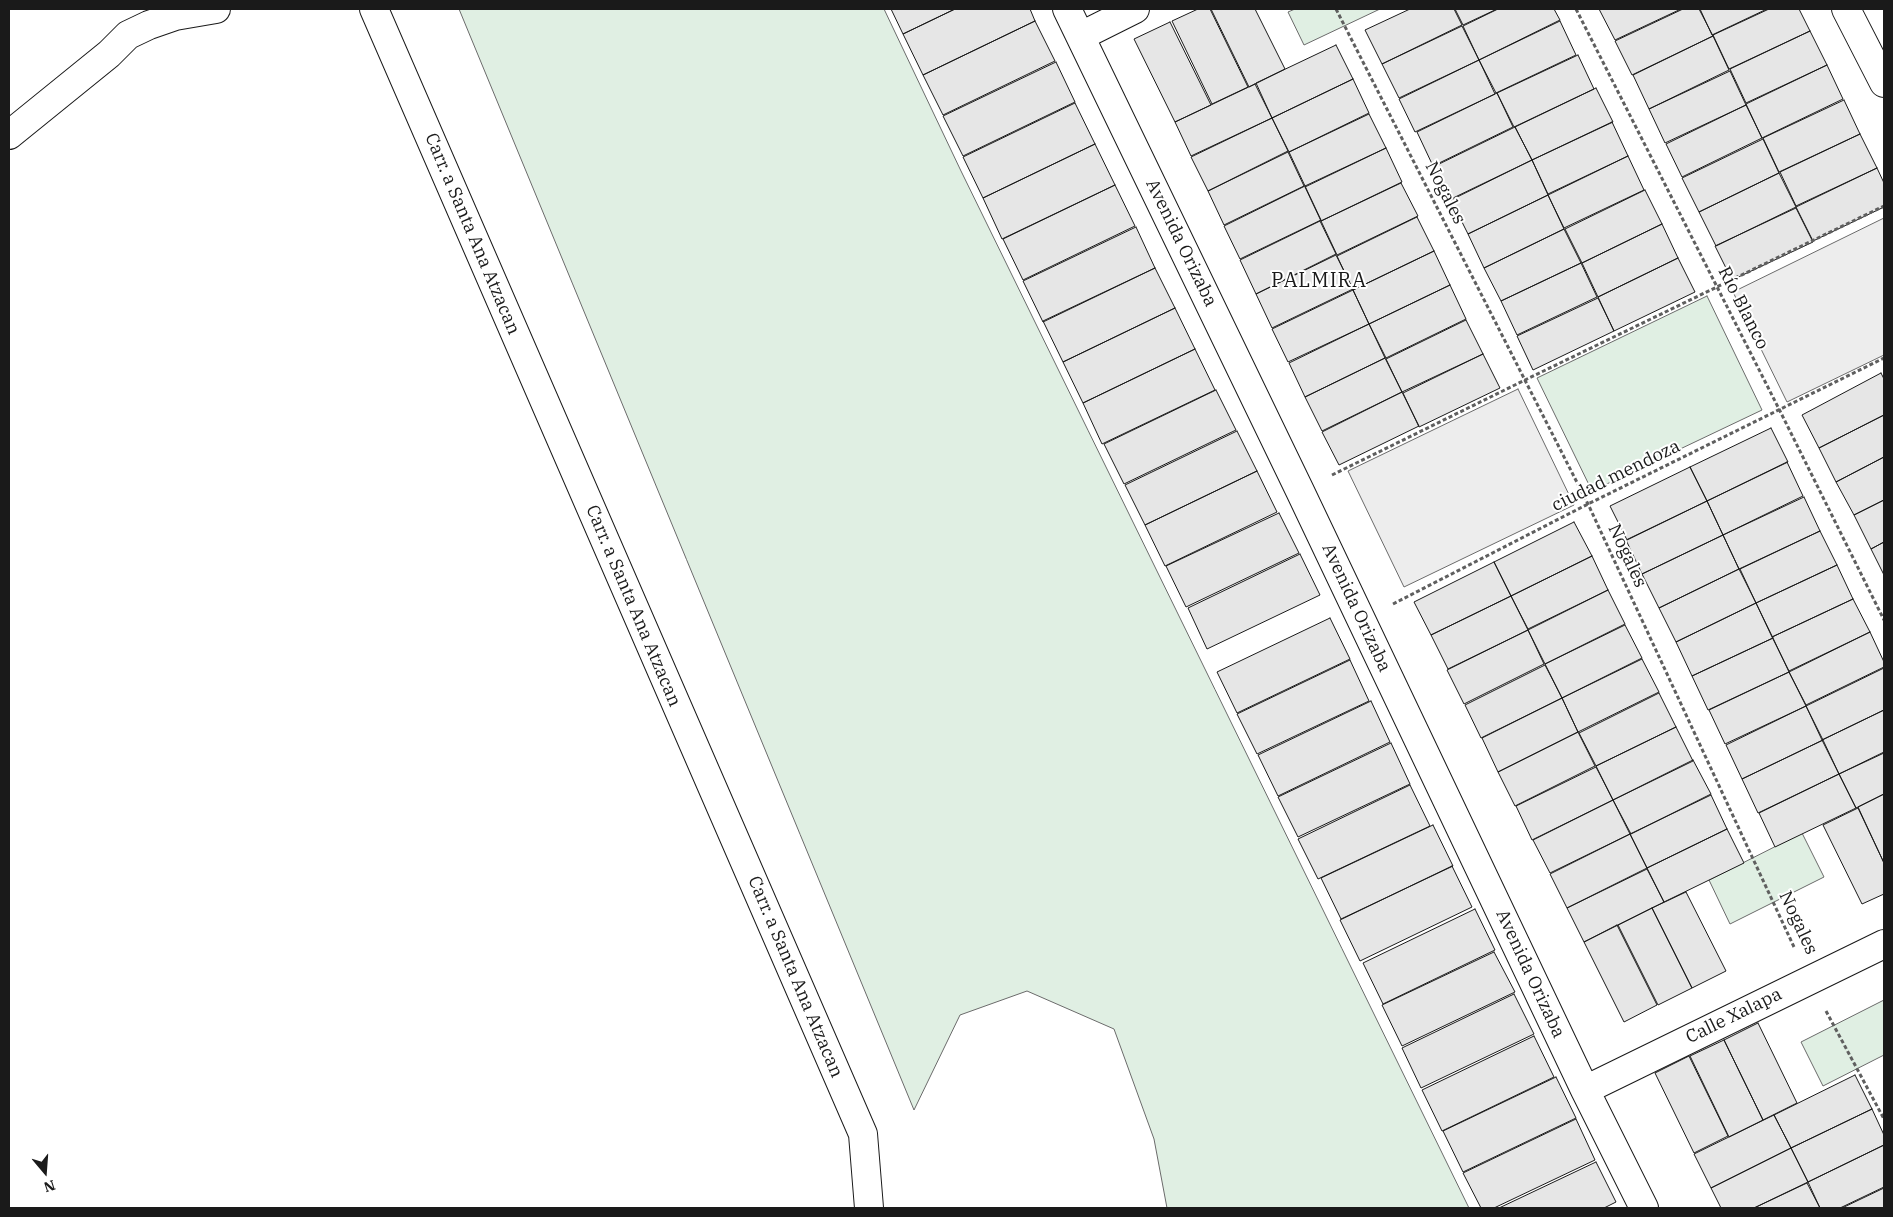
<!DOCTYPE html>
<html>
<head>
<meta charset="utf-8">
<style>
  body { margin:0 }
  #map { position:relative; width:1893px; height:1217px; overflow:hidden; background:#fff; font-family:"IBM Plex Serif",serif }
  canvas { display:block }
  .frame { position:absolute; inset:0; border:10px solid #1a1a1a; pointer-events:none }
  .north { position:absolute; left:20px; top:1147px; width:50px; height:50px; -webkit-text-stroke:4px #fff; paint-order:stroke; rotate:162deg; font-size:14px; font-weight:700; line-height:20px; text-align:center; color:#1a1a1a }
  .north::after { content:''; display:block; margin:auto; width:18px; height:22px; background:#1a1a1a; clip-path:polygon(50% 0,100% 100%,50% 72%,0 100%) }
</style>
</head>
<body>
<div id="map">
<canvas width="1893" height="1217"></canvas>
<div class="frame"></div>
<div class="north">N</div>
</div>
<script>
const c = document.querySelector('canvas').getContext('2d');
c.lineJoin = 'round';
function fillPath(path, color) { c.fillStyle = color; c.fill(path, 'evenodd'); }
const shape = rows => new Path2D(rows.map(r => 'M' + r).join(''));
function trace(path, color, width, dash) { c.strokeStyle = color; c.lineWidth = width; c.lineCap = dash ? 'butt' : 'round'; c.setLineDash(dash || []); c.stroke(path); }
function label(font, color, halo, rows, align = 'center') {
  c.font = font + ' "IBM Plex Serif",serif'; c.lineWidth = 4; c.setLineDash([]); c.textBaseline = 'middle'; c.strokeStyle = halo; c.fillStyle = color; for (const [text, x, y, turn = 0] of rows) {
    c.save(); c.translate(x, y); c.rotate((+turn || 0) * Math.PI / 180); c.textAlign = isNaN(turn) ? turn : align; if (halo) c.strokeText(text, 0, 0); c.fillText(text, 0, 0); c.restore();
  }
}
const green = shape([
  [459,9,884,9,961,171,1469,1208,1167,1208,1154,1139,1114,1029,1027,991,960,1015,914,1110,459,9],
  [1295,9,1380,9,1304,45,1288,12,1295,9],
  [1707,296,1762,410,1592,491,1537,378,1707,296],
  [1802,833,1824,877,1730,924,1709,880,1802,833],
  [1884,1000,1884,1055,1823,1086,1801,1042,1884,1000]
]);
fillPath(green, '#e0efe3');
trace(green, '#6a6a6a', 1);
const parking = shape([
  [1884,218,1884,355,1787,402,1733,292,1884,218],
  [1518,389,1574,505,1404,587,1348,471,1518,389]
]);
fillPath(parking, '#ededed');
trace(parking, '#6a6a6a', 1);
const building = shape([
  [891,9,955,9,903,34,891,9],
  [955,9,1030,9,1035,21,923,75,903,34,955,9],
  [1198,9,1210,9,1248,87,1212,104,1172,21,1198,9],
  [1211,9,1255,9,1285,69,1249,87,1211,9],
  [1410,9,1454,9,1462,25,1382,64,1365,30,1410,9],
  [1455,9,1497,9,1463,25,1455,9],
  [1498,9,1554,9,1560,20,1479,60,1463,26,1498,9],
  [1599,9,1681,9,1615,40,1599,9],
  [1683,9,1699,9,1713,36,1632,75,1615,41,1683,9],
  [1700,9,1767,9,1712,35,1700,9],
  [1769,9,1799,9,1810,31,1729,69,1713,35,1769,9],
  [1035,21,1055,61,943,115,923,75,1035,21],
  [1560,21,1576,55,1496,93,1479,60,1560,21],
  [1170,22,1211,105,1175,122,1134,39,1170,22],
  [1462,26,1479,60,1399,98,1382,64,1462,26],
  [1810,31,1827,65,1746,103,1730,69,1810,31],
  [1713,36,1729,70,1649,109,1633,75,1713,36],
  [1336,45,1353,79,1272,118,1256,83,1336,45],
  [1578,55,1594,89,1514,127,1497,93,1578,55],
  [1479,60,1495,94,1415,132,1399,99,1479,60],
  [1056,62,1075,102,963,156,943,116,1056,62],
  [1827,65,1843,99,1762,138,1746,104,1827,65],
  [1730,71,1746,105,1665,143,1649,109,1730,71],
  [1353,79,1369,113,1289,152,1272,118,1353,79],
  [1255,84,1272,118,1191,156,1175,122,1255,84],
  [1596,88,1613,122,1532,160,1515,127,1596,88],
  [1497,93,1513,127,1433,166,1417,132,1497,93],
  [1844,100,1860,134,1779,172,1763,138,1844,100],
  [1075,103,1095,144,983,198,963,157,1075,103],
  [1746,105,1762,138,1682,177,1666,144,1746,105],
  [1369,114,1386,148,1305,186,1289,152,1369,114],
  [1272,118,1288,151,1208,191,1191,157,1272,118],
  [1612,122,1628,156,1548,194,1532,160,1612,122],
  [1515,127,1532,160,1451,199,1435,166,1515,127],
  [1860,134,1877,168,1796,206,1780,172,1860,134],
  [1763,139,1779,173,1699,212,1682,178,1763,139],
  [1095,144,1115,185,1002,239,983,198,1095,144],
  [1386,148,1402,182,1321,221,1305,187,1386,148],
  [1288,152,1304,186,1224,225,1208,191,1288,152],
  [1628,156,1644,190,1564,228,1548,195,1628,156],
  [1532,160,1548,195,1468,234,1451,200,1532,160],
  [1877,168,1884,183,1884,207,1813,241,1796,207,1877,168],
  [1779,173,1796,207,1716,246,1699,212,1779,173],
  [1401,183,1418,216,1337,255,1321,221,1401,183],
  [1115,185,1135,226,1023,280,1003,239,1115,185],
  [1305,186,1321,220,1240,259,1224,226,1305,186],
  [1645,190,1662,224,1582,263,1565,229,1645,190],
  [1548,195,1564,229,1484,268,1468,234,1548,195],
  [1796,208,1813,242,1732,280,1715,246,1796,208],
  [1417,217,1434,251,1353,290,1337,256,1417,217],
  [1320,221,1336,254,1256,294,1240,260,1320,221],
  [1662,224,1678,258,1598,297,1582,263,1662,224],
  [1136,227,1155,268,1043,322,1023,281,1136,227],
  [1564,229,1581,263,1501,301,1484,268,1564,229],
  [1434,251,1450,285,1369,324,1353,290,1434,251],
  [1336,255,1353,289,1272,328,1256,294,1336,255],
  [1678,258,1695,292,1614,331,1598,297,1678,258],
  [1581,263,1597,297,1517,335,1501,301,1581,263],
  [1155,268,1175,308,1063,362,1043,321,1155,268],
  [1450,285,1466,319,1386,358,1369,324,1450,285],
  [1353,290,1369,324,1288,362,1272,329,1353,290],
  [1598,298,1614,331,1533,370,1517,336,1598,298],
  [1175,308,1195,349,1083,403,1063,362,1175,308],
  [1466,320,1483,354,1402,392,1386,359,1466,320],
  [1369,324,1385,358,1305,397,1289,363,1369,324],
  [1195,349,1215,390,1102,444,1083,403,1195,349],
  [1483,354,1500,388,1419,427,1403,393,1483,354],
  [1385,358,1402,392,1322,431,1305,397,1385,358],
  [1881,373,1884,379,1884,415,1819,448,1802,415,1881,373],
  [1216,390,1236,430,1124,484,1104,444,1216,390],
  [1402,392,1419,426,1339,465,1322,432,1402,392],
  [1884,415,1884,457,1836,482,1819,448,1884,415],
  [1771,428,1788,462,1707,501,1690,467,1771,428],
  [1237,431,1257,471,1145,525,1125,485,1237,431],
  [1884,457,1884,500,1854,515,1836,482,1884,457],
  [1787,462,1803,496,1723,535,1707,501,1787,462],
  [1690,467,1707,501,1627,540,1610,506,1690,467],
  [1257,471,1277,512,1165,566,1145,525,1257,471],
  [1804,497,1820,531,1739,569,1723,535,1804,497],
  [1884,500,1884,542,1871,549,1854,515,1884,500],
  [1707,501,1723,535,1642,574,1626,540,1707,501],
  [1279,513,1299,553,1186,607,1166,566,1279,513],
  [1574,522,1592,556,1511,596,1494,562,1574,522],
  [1820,531,1837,565,1756,603,1740,569,1820,531],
  [1723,535,1739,569,1659,608,1642,574,1723,535],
  [1884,542,1884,575,1871,549,1884,542],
  [1300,554,1320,595,1207,649,1188,608,1300,554],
  [1592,556,1608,590,1528,629,1511,596,1592,556],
  [1494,562,1511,596,1431,635,1414,602,1494,562],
  [1837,565,1853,599,1772,637,1756,603,1837,565],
  [1739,569,1756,603,1676,642,1659,608,1739,569],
  [1608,590,1625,624,1545,664,1528,630,1608,590],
  [1511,596,1528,630,1448,669,1431,635,1511,596],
  [1853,599,1870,632,1789,671,1772,637,1853,599],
  [1756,603,1773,638,1692,676,1676,642,1756,603],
  [1330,618,1350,659,1237,713,1217,672,1330,618],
  [1625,625,1642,658,1562,698,1545,664,1625,625],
  [1528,630,1544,664,1464,704,1447,670,1528,630],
  [1870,632,1884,662,1884,667,1806,705,1789,672,1870,632],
  [1773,638,1789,672,1708,710,1692,676,1773,638],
  [1642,659,1659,692,1578,732,1562,698,1642,659],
  [1350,660,1369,701,1257,754,1237,714,1350,660],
  [1545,665,1562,698,1481,738,1465,705,1545,665],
  [1884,668,1884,710,1822,740,1806,706,1884,668],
  [1789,672,1806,706,1725,744,1709,710,1789,672],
  [1659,693,1676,727,1596,766,1579,733,1659,693],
  [1562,698,1578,732,1498,772,1482,738,1562,698],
  [1371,701,1390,742,1278,796,1258,755,1371,701],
  [1806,706,1823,740,1742,779,1726,745,1806,706],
  [1884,710,1884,752,1839,774,1822,740,1884,710],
  [1676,727,1693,761,1613,800,1596,766,1676,727],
  [1578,732,1595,766,1515,806,1498,772,1578,732],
  [1823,740,1839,774,1758,813,1742,779,1823,740],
  [1391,743,1410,784,1298,837,1278,797,1391,743],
  [1884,753,1884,794,1856,808,1839,774,1884,753],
  [1693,760,1711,794,1631,834,1613,800,1693,760],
  [1596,767,1613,800,1532,840,1516,806,1596,767],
  [1839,774,1856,808,1775,847,1759,813,1839,774],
  [1410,785,1430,826,1318,879,1298,839,1410,785],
  [1884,794,1884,863,1858,807,1884,794],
  [1711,795,1727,829,1647,868,1630,834,1711,795],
  [1613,800,1630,834,1550,873,1533,840,1613,800],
  [1858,808,1884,863,1884,894,1862,904,1823,825,1858,808],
  [1433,825,1453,866,1341,919,1321,878,1433,825],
  [1727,829,1744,863,1664,902,1647,868,1727,829],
  [1630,834,1647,868,1567,908,1550,874,1630,834],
  [1452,866,1472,907,1360,961,1340,920,1452,866],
  [1647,869,1664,902,1584,942,1567,908,1647,869],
  [1686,892,1726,971,1692,988,1652,908,1686,892],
  [1652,908,1692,988,1658,1005,1618,925,1652,908],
  [1475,909,1495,950,1383,1004,1363,963,1475,909],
  [1617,925,1657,1005,1624,1022,1584,942,1617,925],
  [1494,952,1515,992,1402,1046,1382,1005,1494,952],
  [1514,994,1534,1034,1421,1088,1402,1048,1514,994],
  [1758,1023,1797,1103,1763,1120,1724,1040,1758,1023],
  [1534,1036,1554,1077,1442,1131,1422,1090,1534,1036],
  [1724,1040,1763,1120,1729,1137,1690,1056,1724,1040],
  [1689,1056,1728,1136,1694,1153,1655,1073,1689,1056],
  [1855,1075,1872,1109,1791,1148,1774,1115,1855,1075],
  [1556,1077,1576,1118,1463,1172,1443,1131,1556,1077],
  [1872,1109,1884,1135,1884,1145,1808,1182,1791,1148,1872,1109],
  [1774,1115,1791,1148,1711,1188,1694,1154,1774,1115],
  [1576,1119,1595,1160,1494,1208,1481,1208,1463,1173,1576,1119],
  [1884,1145,1884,1187,1840,1208,1820,1208,1808,1182,1884,1145],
  [1791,1148,1808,1182,1754,1208,1721,1208,1711,1188,1791,1148],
  [1596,1162,1616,1202,1604,1208,1499,1208,1596,1162],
  [1807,1183,1820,1208,1754,1208,1807,1183],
  [1884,1188,1884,1208,1842,1208,1884,1188]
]);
fillPath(building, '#e6e6e6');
trace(building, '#1a1a1a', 1);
const minor = shape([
  [1067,9,1300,491,1585,1090,1644,1208],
  [1846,9,1884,83],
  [1081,36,1135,9],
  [9,135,109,54,128,35,149,25,175,16,216,9],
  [1585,1090,1884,944]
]);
const tertiary = shape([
  [374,9,863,1134,869,1208]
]);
trace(minor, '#1a1a1a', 30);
trace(tertiary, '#1a1a1a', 30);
trace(shape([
  [1336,9,1588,504,1794,947],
  [1576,9,1780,411,1884,620],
  [1332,475,1525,380,1884,206],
  [1393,604,1588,504,1884,358],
  [1826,1011,1884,1119]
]), '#5f5f5f', 3, [4, 2.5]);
trace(minor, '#fff', 28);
trace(tertiary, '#fff', 28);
label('18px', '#1a1a1a', '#fff', [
  ["Nogales",1445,193,63],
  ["Carr. a Santa Ana Atzacan",472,234,67],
  ["Avenida Orizaba",1181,243,64],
  ["Río Blanco",1743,308,63],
  ["ciudad mendoza",1616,476,-26],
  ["Nogales",1627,556,65],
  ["Carr. a Santa Ana Atzacan",633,606,67],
  ["Avenida Orizaba",1356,608,65],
  ["Nogales",1798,923,65],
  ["Avenida Orizaba",1530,974,65],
  ["Carr. a Santa Ana Atzacan",795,977,67],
  ["Calle Xalapa",1734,1016,-26]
]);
c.letterSpacing = '1px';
label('20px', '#1a1a1a', '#fff', [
  ["PALMIRA",1319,281]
]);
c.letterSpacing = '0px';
</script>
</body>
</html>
